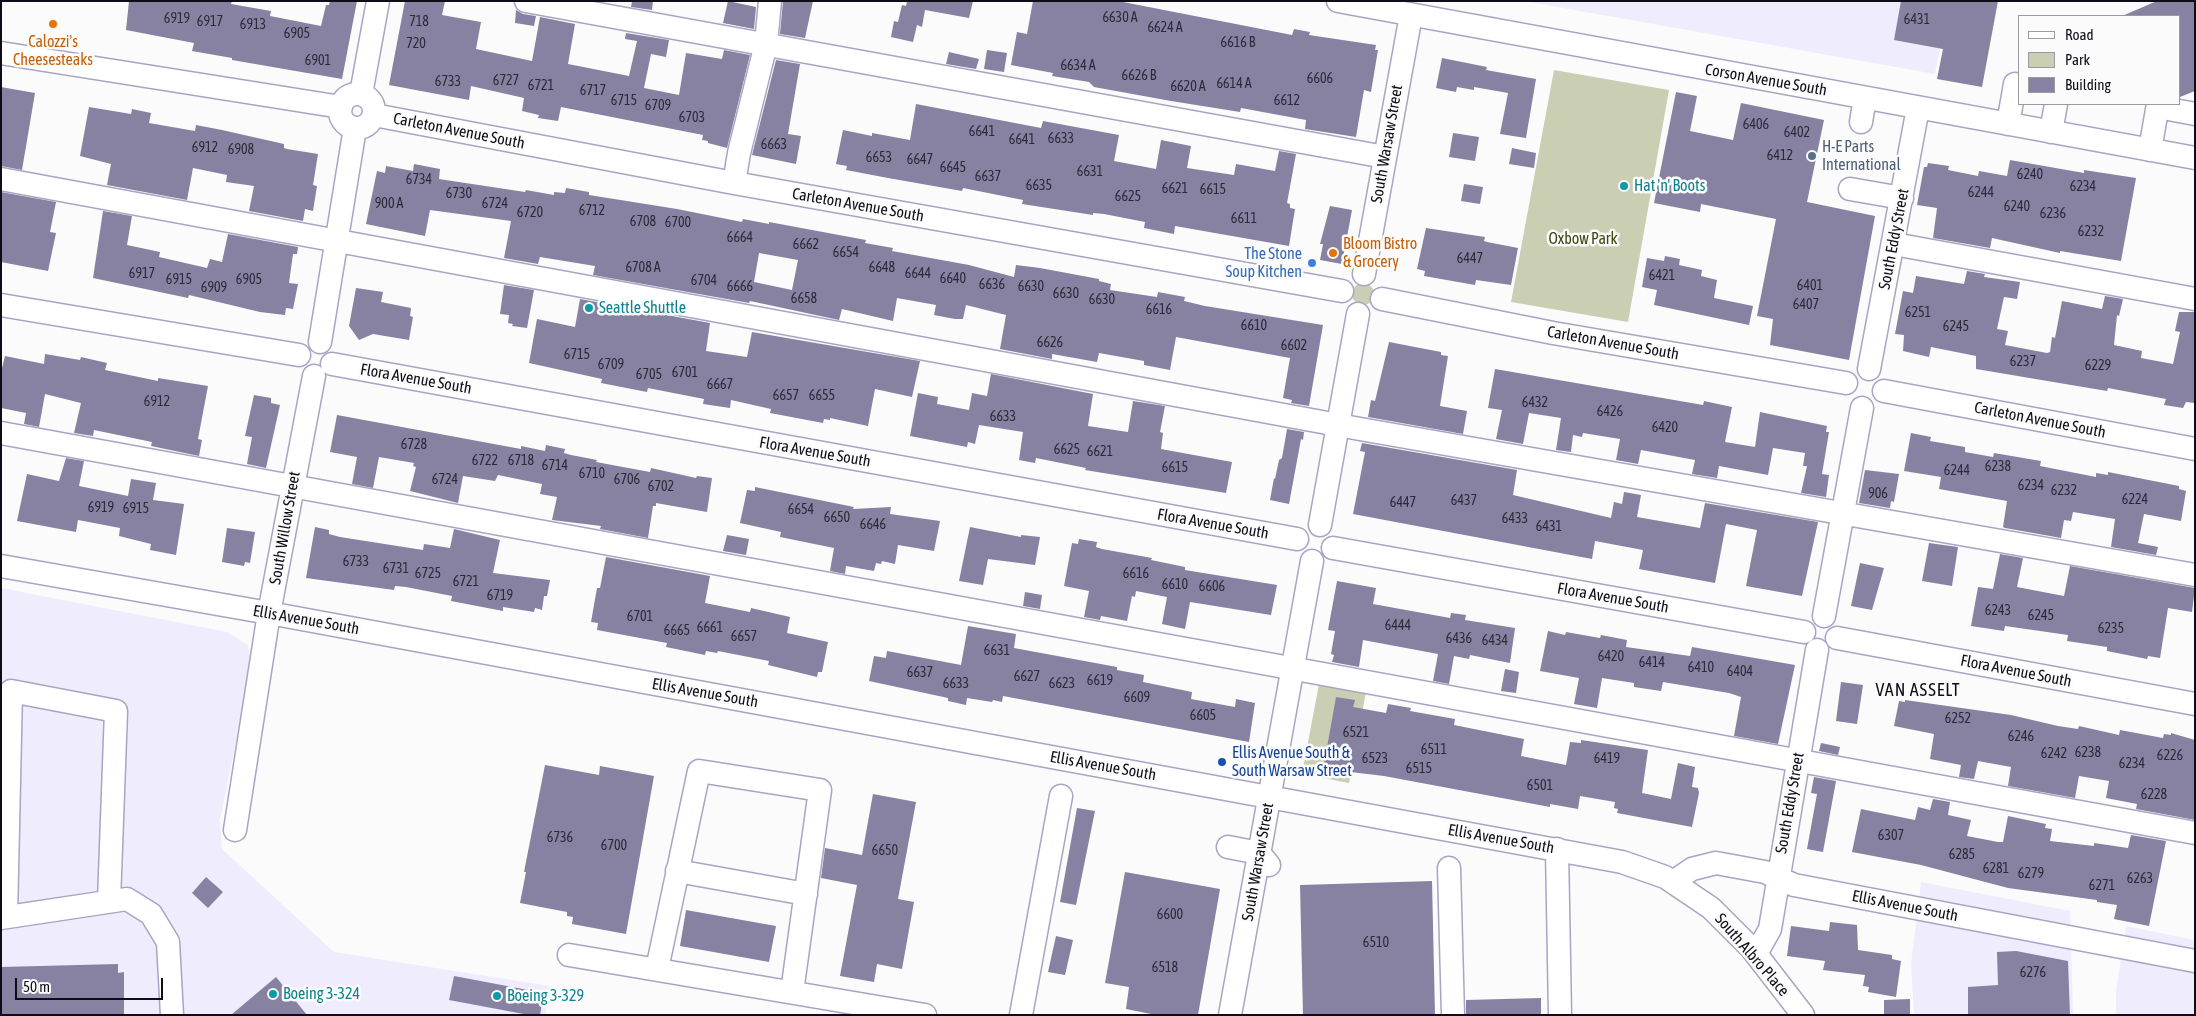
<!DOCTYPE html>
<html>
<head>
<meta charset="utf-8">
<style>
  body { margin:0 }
  #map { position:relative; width:2196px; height:1016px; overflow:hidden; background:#fbfbfb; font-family:"Asap Condensed",sans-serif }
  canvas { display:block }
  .frame { position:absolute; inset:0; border:2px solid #0e0c17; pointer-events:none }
  .legend { position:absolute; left:2018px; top:15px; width:162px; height:90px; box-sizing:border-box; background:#fbfbfb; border:1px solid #9c9ba0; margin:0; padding:6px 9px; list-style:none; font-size:15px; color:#0e0c17 }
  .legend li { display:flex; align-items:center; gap:10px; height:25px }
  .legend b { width:25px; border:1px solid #9c9ba0 }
  .scale { position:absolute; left:15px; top:978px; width:148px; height:22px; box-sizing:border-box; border:2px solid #0e0c17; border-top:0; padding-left:6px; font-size:15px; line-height:18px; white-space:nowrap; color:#0e0c17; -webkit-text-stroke:4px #fbfbfb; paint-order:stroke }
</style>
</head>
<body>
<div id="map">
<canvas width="2196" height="1016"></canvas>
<div class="frame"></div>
<ul class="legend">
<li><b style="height:6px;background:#fff"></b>Road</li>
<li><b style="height:14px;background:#caceb2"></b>Park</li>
<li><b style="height:14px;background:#8782a1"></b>Building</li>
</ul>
<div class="scale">50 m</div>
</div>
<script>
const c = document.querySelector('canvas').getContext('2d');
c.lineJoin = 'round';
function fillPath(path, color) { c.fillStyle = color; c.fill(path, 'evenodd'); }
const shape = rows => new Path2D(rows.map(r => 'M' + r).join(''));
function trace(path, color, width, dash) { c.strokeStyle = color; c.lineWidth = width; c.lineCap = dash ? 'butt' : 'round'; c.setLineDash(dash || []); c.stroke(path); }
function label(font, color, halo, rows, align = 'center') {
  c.font = font + ' "Asap Condensed",sans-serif'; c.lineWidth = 5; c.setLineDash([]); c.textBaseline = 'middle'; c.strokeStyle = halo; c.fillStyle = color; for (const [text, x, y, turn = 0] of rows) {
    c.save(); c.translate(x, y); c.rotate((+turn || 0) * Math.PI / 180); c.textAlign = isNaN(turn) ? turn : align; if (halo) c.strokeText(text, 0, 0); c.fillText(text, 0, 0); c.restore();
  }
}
fillPath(shape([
  [1524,1,1949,1,1935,74],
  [1,588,227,632,248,645,251,667,220,820,222,849,334,952,550,986,545,1015,1,1015],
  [1921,882,2070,911,2073,1015,1914,1015,1911,964],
  [2126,926,2195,940,2195,1015,2116,1015,2116,992]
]), '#efecfd');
fillPath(shape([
  [1554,70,1669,90,1628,322,1511,302],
  '1352 294a11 11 0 1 1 22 0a11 11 0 1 1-22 0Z',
  [1319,684,1366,692,1349,783,1302,774]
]), '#caceb2');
fillPath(shape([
  [129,1,232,1,231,4,271,11,270,16,321,26,326,5,329,5,330,1,357,1,342,79,232,60,232,58,192,51,194,43,126,30],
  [405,1,445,1,442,15,481,22,476,49,532,61,540,17,575,24,568,64,629,76,637,41,625,39,626,33,669,40,666,57,651,54,644,88,679,95,686,53,722,59,724,50,750,55,727,148,708,143,708,141,702,140,703,135,561,107,558,121,538,118,539,115,522,111,524,98,471,86,469,100,389,85],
  [632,1,653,1,652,10,631,7],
  [728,1,756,7,754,29,723,23],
  [783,1,813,1,805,38,780,34],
  [907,1,973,1,969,18,925,10,922,27,917,25,913,42,891,37,894,21,898,22,902,5,906,6],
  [1033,1,1118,1,1292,35,1294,29,1310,32,1309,35,1376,45,1375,50,1378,50,1371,92,1364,90,1356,137,1305,129,1306,120,1241,108,1240,112,1171,101,1094,87,1089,82,1052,76,1053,73,1011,65,1017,32,1027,34],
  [1901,1,1998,1,1982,87,1937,79,1943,49,1894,40],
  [2157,1,2195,1,2195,91,2180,97,2180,16,2122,16],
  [516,10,523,14,536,16,534,26,515,23],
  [987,50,1007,53,1004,72,984,69],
  [949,52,979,59,976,69,946,64],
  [1442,58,1487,67,1486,70,1536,79,1526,138,1500,134,1508,93,1474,87,1474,90,1457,87,1456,92,1436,88],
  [776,60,800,64,788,134,801,136,796,164,752,155],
  [1,87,35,93,22,170,1,166],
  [1676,92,1697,96,1690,131,1733,140,1741,103,1824,120,1807,202,1875,216,1849,360,1770,345,1773,319,1757,316,1776,219,1701,204,1700,212,1654,203],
  [916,104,1041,128,1043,121,1119,135,1114,161,1156,169,1161,140,1191,146,1187,168,1234,175,1236,164,1275,171,1279,151,1296,154,1287,203,1290,204,1290,208,1295,209,1289,246,1175,226,1174,234,1144,228,1145,222,1104,214,1093,213,1093,215,1022,204,1023,200,963,188,962,191,888,178,846,170,847,166,836,164,843,130,872,136,872,133,910,140],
  [89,107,131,114,132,109,151,113,149,123,195,131,196,125,222,130,284,144,284,148,287,149,318,154,313,185,317,186,313,211,305,209,303,221,249,211,254,186,226,182,227,175,193,168,187,200,107,185,111,164,80,156],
  [1453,133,1479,137,1475,161,1449,157],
  [1512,148,1536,153,1534,168,1509,164],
  [2010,160,2084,173,2084,170,2136,178,2121,261,2060,251,2060,253,1992,238,1990,248,1933,238,1937,208,1917,205,1924,167,1927,167,1928,163,1949,166,1948,170,1978,176,1979,171,2007,176],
  [414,164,440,169,439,179,525,192,526,190,554,195,554,192,565,193,566,188,589,192,589,195,677,209,742,222,743,219,769,224,769,222,866,240,865,243,893,248,892,251,969,265,1014,277,1016,265,1040,268,1099,279,1099,281,1111,284,1110,290,1157,297,1158,292,1185,297,1184,301,1205,306,1323,325,1309,406,1291,403,1292,400,1283,398,1290,358,1176,337,1170,370,1144,365,1144,361,1099,353,1097,362,1052,354,1052,359,1000,349,1006,315,966,305,963,319,955,319,934,315,936,305,897,298,893,321,842,309,839,320,750,301,749,303,593,275,595,266,540,257,538,264,504,258,511,221,430,210,425,236,366,224,377,171,385,173,386,166,413,171],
  [759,253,798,260,792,290,754,282],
  [1464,184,1483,187,1480,204,1461,201],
  [1,192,56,202,50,232,56,233,48,271,1,262],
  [1330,206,1352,210,1342,264,1320,260,1323,244,1320,244],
  [103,211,132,216,127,245,160,252,159,257,207,268,210,259,222,262,228,234,298,247,297,254,293,254,289,283,298,284,293,309,286,308,285,315,260,312,189,295,188,298,93,278],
  [1426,228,1485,237,1484,241,1487,242,1518,248,1511,285,1476,280,1475,285,1424,276,1425,271,1417,269],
  [1665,256,1680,259,1679,265,1702,270,1701,276,1717,280,1714,298,1753,306,1749,325,1654,305,1657,290,1642,287,1647,258,1664,261],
  [1967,271,1985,274,1984,277,2020,282,2017,299,2004,297,1997,329,2008,331,2005,345,2047,353,2050,352,2052,337,2055,338,2062,301,2102,309,2105,296,2123,299,2119,316,2117,315,2114,345,2142,351,2141,358,2173,364,2180,332,2175,331,2179,312,2195,312,2195,403,2186,402,2183,408,2164,405,2166,399,2108,388,2107,391,1976,369,1976,356,1931,347,1929,357,1903,351,1904,335,1895,334,1903,291,1913,293,1916,276,1964,284],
  [504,285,534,290,527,328,512,326,513,324,508,323,509,315,500,314],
  [356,288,383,292,381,302,411,308,410,316,413,317,409,340,373,334,359,340,349,326],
  [580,299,710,323,706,351,747,357,752,332,920,361,912,397,875,389,868,426,830,418,830,420,824,419,823,423,770,413,771,409,731,400,730,408,703,404,704,399,648,388,647,392,601,383,602,379,529,363,537,319,575,327],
  [1389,342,1441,352,1441,355,1448,356,1440,406,1467,411,1463,434,1368,417,1371,400,1375,401],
  [45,354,80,360,81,357,107,363,105,370,158,381,158,378,208,386,198,439,202,440,199,456,151,446,152,442,94,430,93,436,74,433,81,403,45,394,39,427,24,424,26,413,1,408,1,372,5,356,44,364],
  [1495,369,1703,405,1704,401,1732,407,1725,442,1755,447,1760,412,1827,426,1826,432,1829,432,1822,474,1829,475,1826,497,1801,493,1807,466,1803,466,1805,453,1773,448,1768,475,1719,466,1717,478,1692,474,1695,460,1641,450,1638,464,1616,460,1620,439,1583,433,1582,437,1573,435,1571,452,1556,450,1561,418,1529,413,1523,444,1496,439,1502,410,1488,408],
  [991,374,1093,394,1088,426,1128,432,1133,401,1165,406,1160,432,1163,433,1161,449,1232,462,1226,493,1085,470,1086,468,1036,458,1035,463,1019,460,1023,432,979,425,975,444,968,442,967,447,910,436,918,393,938,397,937,404,969,410,972,393,987,396],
  [254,395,271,398,271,403,280,405,266,468,247,464,252,437,245,436],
  [337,415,521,449,521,446,545,451,546,445,565,449,564,453,571,455,597,460,596,462,650,472,651,468,696,478,697,476,712,478,707,512,656,503,656,506,653,506,648,538,600,529,601,526,552,520,557,497,540,494,542,484,498,475,495,481,463,476,458,503,410,491,416,467,413,466,414,463,379,457,373,488,352,484,357,457,330,452],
  [1287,429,1304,432,1303,440,1301,439,1289,504,1270,500,1274,478,1275,479,1279,460,1282,458],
  [1911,433,1931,437,1930,441,1965,447,1965,452,1993,457,1994,453,2041,461,2040,466,2096,477,2096,473,2108,475,2108,472,2179,486,2179,489,2186,491,2181,521,2144,514,2138,543,2158,547,2156,555,2111,547,2115,519,2073,512,2071,521,2064,520,2061,538,2005,528,2003,527,2007,501,1939,489,1941,477,1904,471],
  [1362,443,1517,470,1513,495,1611,518,1614,502,1622,504,1624,492,1641,495,1637,517,1700,528,1705,503,1818,522,1802,596,1746,586,1757,530,1726,524,1715,583,1639,569,1643,550,1595,541,1592,559,1353,514,1365,452,1360,451],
  [66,458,84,461,79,486,128,496,131,479,156,483,153,500,184,504,176,555,150,550,151,544,119,536,120,528,78,520,76,532,17,521,27,474,59,481],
  [1865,470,1899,474,1894,502,1891,501,1890,508,1859,503],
  [755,487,854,507,853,509,891,507,890,514,940,521,934,551,898,545,895,564,882,561,881,564,876,563,874,571,846,566,845,574,830,571,834,548,780,537,781,532,740,523,747,490,755,491],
  [315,527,329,530,329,534,340,537,423,550,424,544,450,548,454,529,500,540,493,573,550,580,547,596,544,596,542,610,535,608,534,612,503,607,503,611,451,601,452,596,406,587,395,586,394,590,306,578],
  [970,527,1021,537,1021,535,1040,537,1035,565,988,559,983,585,959,581],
  [227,528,255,532,250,563,245,562,244,566,222,562],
  [727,535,749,539,746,555,723,551],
  [1079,539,1097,542,1096,547,1102,549,1152,558,1151,560,1185,567,1185,570,1277,585,1271,615,1190,602,1185,629,1162,624,1167,597,1136,591,1135,597,1132,596,1127,621,1101,616,1100,620,1084,617,1089,591,1064,586,1072,543,1078,544],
  [1929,543,1958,547,1952,586,1922,581],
  [2000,554,2023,558,2017,587,2064,596,2070,566,2195,588,2192,612,2168,608,2160,658,2148,656,2147,659,2107,651,2107,647,2067,641,2068,635,2005,626,2004,631,1971,626,1978,587,1993,589],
  [606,557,710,576,705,603,750,612,751,608,790,617,787,633,828,642,822,672,818,672,817,677,768,665,769,661,718,651,717,653,706,651,705,655,666,647,667,643,597,630,598,623,591,622,597,588,600,588],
  [1860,563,1884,568,1872,610,1851,606],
  [1337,581,1376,588,1373,604,1450,618,1451,613,1466,615,1465,620,1515,628,1510,663,1470,655,1469,659,1454,656,1449,684,1433,681,1438,654,1363,640,1359,667,1332,662,1334,655,1331,654,1335,631,1328,630],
  [1025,592,1042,595,1040,609,1023,606],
  [968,626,1016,634,1014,648,1117,667,1117,670,1144,675,1143,682,1192,692,1191,699,1235,707,1236,699,1255,703,1249,742,1003,696,1002,702,993,700,992,702,967,698,966,705,948,701,948,698,869,681,874,656,886,658,887,651,961,665],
  [1548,631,1565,635,1566,632,1600,638,1601,635,1627,640,1626,647,1690,656,1692,647,1795,665,1778,744,1734,736,1741,697,1729,693,1663,682,1661,691,1634,687,1634,683,1602,678,1597,708,1574,704,1579,678,1540,671],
  [1505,669,1519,672,1516,693,1501,691],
  [1841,682,1863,685,1857,724,1836,721],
  [1336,697,1355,700,1353,707,1386,713,1388,704,1411,708,1410,711,1455,719,1454,725,1524,739,1521,756,1566,765,1570,742,1581,743,1581,740,1648,750,1642,793,1671,799,1678,763,1695,767,1692,787,1698,788,1699,793,1692,827,1617,813,1618,809,1614,808,1615,802,1580,796,1578,809,1550,804,1550,807,1384,776,1342,771,1341,774,1323,770],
  [1905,700,2011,715,2058,726,2078,729,2079,726,2119,735,2120,730,2163,738,2164,734,2171,735,2171,733,2195,740,2195,820,2136,809,2137,804,2106,798,2109,781,2079,776,2075,798,2008,786,2011,767,1978,761,1974,779,1959,777,1961,765,1930,759,1934,734,1894,726,1899,701,1905,702],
  [1821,743,1840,747,1838,755,1819,751],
  [545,765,599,775,600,766,654,776,626,934,572,924,573,917,567,916,567,912,520,903,526,872,524,872],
  [1814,777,1836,781,1823,852,1807,849,1817,794,1811,793],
  [873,794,916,802,898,899,914,902,902,969,877,964,874,982,840,976,857,885,821,878,825,848,862,855],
  [1933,799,1950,802,1948,815,1971,820,1967,836,1998,842,2003,842,2008,816,2046,824,2045,828,2052,829,2050,841,2094,846,2094,843,2128,848,2131,835,2166,841,2149,926,2114,919,2117,905,2097,902,2097,900,2008,888,1921,865,1852,852,1861,809,1915,820,1918,807,1930,810],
  [1077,808,1095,811,1076,905,1060,902],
  [1125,872,1220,889,1198,1015,1156,1015,1126,1009,1129,987,1105,983],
  [206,877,223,892,208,908,192,893],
  [1432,881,1435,1015,1303,1015,1300,885],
  [686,910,776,926,769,962,680,946],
  [1830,922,1857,925,1858,950,1892,955,1892,959,1901,961,1896,997,1868,992,1869,987,1863,986,1865,975,1823,970,1825,961,1787,956,1791,926,1829,931],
  [1056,936,1073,940,1065,975,1048,972],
  [2016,951,2068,961,2070,1015,1968,1015,1968,987,1998,985,1997,952],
  [118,964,118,973,124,972,124,1015,1,1015,1,967],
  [454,976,544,993,540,1015,529,1015,449,1000],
  [276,977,307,1015,231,1015],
  [1541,998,1541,1015,1466,1015,1466,1000],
  [1910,999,1910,1015,1884,1015,1884,1000]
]), '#8782a1');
const minor = shape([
  [526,1,1385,157],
  [1338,1,2195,158],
  [1,53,341,107],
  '340 111a17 17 0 1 1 34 0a17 17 0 1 1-34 0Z',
  [361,94,378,1],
  [2158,107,2195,114],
  [374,115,734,183,1342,291],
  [1861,122,1865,98],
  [2008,124,2015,84],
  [2051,132,2056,104],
  [2150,150,2158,104],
  [1,179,1360,429,2195,575],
  [734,183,739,153,766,44,770,1],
  [1850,189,1902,198],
  [1894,244,2195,299],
  [1364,274,1411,15],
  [1382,299,1553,333,1846,383],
  [1,305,299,355],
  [320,342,355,128],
  [332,364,1297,539],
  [1869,369,1918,108],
  [1884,391,2195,449],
  [1,433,2195,833],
  [1320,525,1358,314],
  [1333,548,1804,632],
  [1,566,269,613,1622,862,1665,877,1711,908,1752,949,1803,1015],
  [1824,616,1862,408],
  [1837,638,2195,704],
  [235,830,269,613,314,376],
  [1228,847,1259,853,1269,865],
  [1557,849,1560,1015],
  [1449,868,1453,1015],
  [677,871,806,894],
  [1673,882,1692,869,1716,863,1765,872,1794,885,2195,961],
  [6,917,11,691,116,711,109,901],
  [1,918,127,899,151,914,168,942,172,1015],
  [1756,954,1770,929,1817,650],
  [569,955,925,1015],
  [657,969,699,771,820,790,792,992],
  [1021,1015,1061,796],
  [1230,1015,1312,561]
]);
trace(minor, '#a9a4c4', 25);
trace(minor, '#fff', 22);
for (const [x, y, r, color] of [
  [53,24,5,"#e8710a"],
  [1812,156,5,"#5c6f8a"],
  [1624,186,5,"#0f9aa8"],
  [1333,253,5,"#e8710a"],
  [1312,263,5,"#3f7fe0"],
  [589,308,5,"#0f9aa8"],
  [1222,762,5,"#1a4fb4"],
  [273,994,5,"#0f9aa8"],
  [497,996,5,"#0f9aa8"]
]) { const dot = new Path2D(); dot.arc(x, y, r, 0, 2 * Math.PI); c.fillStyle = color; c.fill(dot); trace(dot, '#fbfbfb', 2); }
label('14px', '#2c2a3a', null, [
  ["6630 A",1120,18],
  ["6919",177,19],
  ["6431",1917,20],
  ["6917",210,22],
  ["718",419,22],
  ["6913",253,25],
  ["6624 A",1165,28],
  ["6905",297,34],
  ["6616 B",1238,43],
  ["720",416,44],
  ["6901",318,61],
  ["6634 A",1078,66],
  ["6626 B",1139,76],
  ["6606",1320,79],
  ["6727",506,81],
  ["6733",448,82],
  ["6614 A",1234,84],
  ["6721",541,86],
  ["6620 A",1188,87],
  ["6717",593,91],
  ["6715",624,101],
  ["6612",1287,101],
  ["6709",658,106],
  ["6703",692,118],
  ["6406",1756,125],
  ["6641",982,132],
  ["6402",1797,133],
  ["6633",1061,139],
  ["6641",1022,140],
  ["6663",774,145],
  ["6912",205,148],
  ["6908",241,150],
  ["6412",1780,156],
  ["6653",879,158],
  ["6647",920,160],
  ["6645",953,168],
  ["6631",1090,172],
  ["6240",2030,175],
  ["6637",988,177],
  ["6734",419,180],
  ["6635",1039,186],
  ["6234",2083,187],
  ["6621",1175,189],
  ["6615",1213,190],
  ["6244",1981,193],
  ["6730",459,194],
  ["6625",1128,197],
  ["900 A",389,204],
  ["6724",495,204],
  ["6240",2017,207],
  ["6712",592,211],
  ["6720",530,213],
  ["6236",2053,214],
  ["6611",1244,219],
  ["6708",643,222],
  ["6700",678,223],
  ["6232",2091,232],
  ["6664",740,238],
  ["6662",806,245],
  ["6654",846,253],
  ["6447",1470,259],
  ["6708 A",643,268],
  ["6648",882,268],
  ["6917",142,274],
  ["6644",918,274],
  ["6421",1662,276],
  ["6640",953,279],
  ["6915",179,280],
  ["6905",249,280],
  ["6704",704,281],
  ["6636",992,285],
  ["6401",1810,286],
  ["6666",740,287],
  ["6630",1031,287],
  ["6909",214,288],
  ["6630",1066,294],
  ["6658",804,299],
  ["6630",1102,300],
  ["6407",1806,305],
  ["6616",1159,310],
  ["6251",1918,313],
  ["6610",1254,326],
  ["6245",1956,327],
  ["6626",1050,343],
  ["6602",1294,346],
  ["6715",577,355],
  ["6237",2023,362],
  ["6709",611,365],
  ["6229",2098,366],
  ["6701",685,373],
  ["6705",649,375],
  ["6667",720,385],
  ["6657",786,396],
  ["6655",822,396],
  ["6912",157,402],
  ["6432",1535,403],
  ["6426",1610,412],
  ["6633",1003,417],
  ["6420",1665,428],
  ["6728",414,445],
  ["6625",1067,450],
  ["6621",1100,452],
  ["6722",485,461],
  ["6718",521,461],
  ["6714",555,466],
  ["6238",1998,467],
  ["6615",1175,468],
  ["6244",1957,471],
  ["6710",592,474],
  ["6724",445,480],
  ["6706",627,480],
  ["6234",2031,486],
  ["6702",661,487],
  ["6232",2064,491],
  ["906",1878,494],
  ["6224",2135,500],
  ["6437",1464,501],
  ["6447",1403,503],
  ["6919",101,508],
  ["6915",136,509],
  ["6654",801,510],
  ["6650",837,518],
  ["6433",1515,519],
  ["6646",873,525],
  ["6431",1549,527],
  ["6733",356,562],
  ["6731",396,569],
  ["6725",428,574],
  ["6616",1136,574],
  ["6721",466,582],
  ["6610",1175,585],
  ["6606",1212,587],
  ["6719",500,596],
  ["6243",1998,611],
  ["6245",2041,616],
  ["6701",640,617],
  ["6444",1398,626],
  ["6661",710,628],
  ["6235",2111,629],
  ["6665",677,631],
  ["6657",744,637],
  ["6436",1459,639],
  ["6434",1495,641],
  ["6631",997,651],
  ["6420",1611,657],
  ["6414",1652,663],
  ["6410",1701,668],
  ["6404",1740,672],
  ["6637",920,673],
  ["6627",1027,677],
  ["6619",1100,681],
  ["6633",956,684],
  ["6623",1062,684],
  ["6609",1137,698],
  ["6605",1203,716],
  ["6252",1958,719],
  ["6521",1356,733],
  ["6246",2021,737],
  ["6511",1434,750],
  ["6238",2088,753],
  ["6242",2054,754],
  ["6226",2170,756],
  ["6523",1375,759],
  ["6419",1607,759],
  ["6234",2132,764],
  ["6515",1419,769],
  ["6501",1540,786],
  ["6228",2154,795],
  ["6307",1891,836],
  ["6736",560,838],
  ["6700",614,846],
  ["6650",885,851],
  ["6285",1962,855],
  ["6281",1996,869],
  ["6279",2031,874],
  ["6263",2140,879],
  ["6271",2102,886],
  ["6600",1170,915],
  ["6510",1376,943],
  ["6518",1165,968],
  ["6276",2033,973]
]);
label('16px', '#c56008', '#fbfbfb', [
  ["Calozzi's",53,42],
  ["Cheesesteaks",53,60],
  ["Bloom Bistro",1343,244,"left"],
  ["& Grocery",1343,262,"left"]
]);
label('16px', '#0e0c17', '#fbfbfb', [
  ["Corson Avenue South",1766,80,10],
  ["Carleton Avenue South",459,131,11],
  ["South Warsaw Street",1387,144,-80],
  ["Carleton Avenue South",858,205,10],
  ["South Eddy Street",1894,239,-79],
  ["Carleton Avenue South",1613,343,10],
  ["Flora Avenue South",416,379,10],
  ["Carleton Avenue South",2040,420,11],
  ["Flora Avenue South",815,452,10],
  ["Flora Avenue South",1213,524,10],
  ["South Willow Street",285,528,-80],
  ["Flora Avenue South",1613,598,10],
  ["Ellis Avenue South",306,620,10],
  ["Flora Avenue South",2016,671,11],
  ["Ellis Avenue South",705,693,10],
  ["Ellis Avenue South",1103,766,10],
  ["South Eddy Street",1790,803,-80],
  ["Ellis Avenue South",1501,839,10],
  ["South Warsaw Street",1258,862,-80],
  ["Ellis Avenue South",1905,906,11],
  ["South Albro Place",1752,955,49]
]);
label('16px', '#4e5e75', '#fbfbfb', [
  ["H-E Parts",1822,147],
  ["International",1822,165]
], 'left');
label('16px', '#0d838f', '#fbfbfb', [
  ["Hat 'n' Boots",1634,186],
  ["Seattle Shuttle",599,308],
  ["Boeing 3-324",283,994],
  ["Boeing 3-329",507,996]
], 'left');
label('16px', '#404511', '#fbfbfb', [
  ["Oxbow Park",1583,239]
]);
label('16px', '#366cbe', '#fbfbfb', [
  ["The Stone",1302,254],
  ["Soup Kitchen",1302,272]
], 'right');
label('16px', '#164399', '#fbfbfb', [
  ["Ellis Avenue South &",1232,753],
  ["South Warsaw Street",1232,771]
], 'left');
c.letterSpacing = '1px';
label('18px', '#0e0c17', '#fbfbfb', [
  ["VAN ASSELT",1918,690]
]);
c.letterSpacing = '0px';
</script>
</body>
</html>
